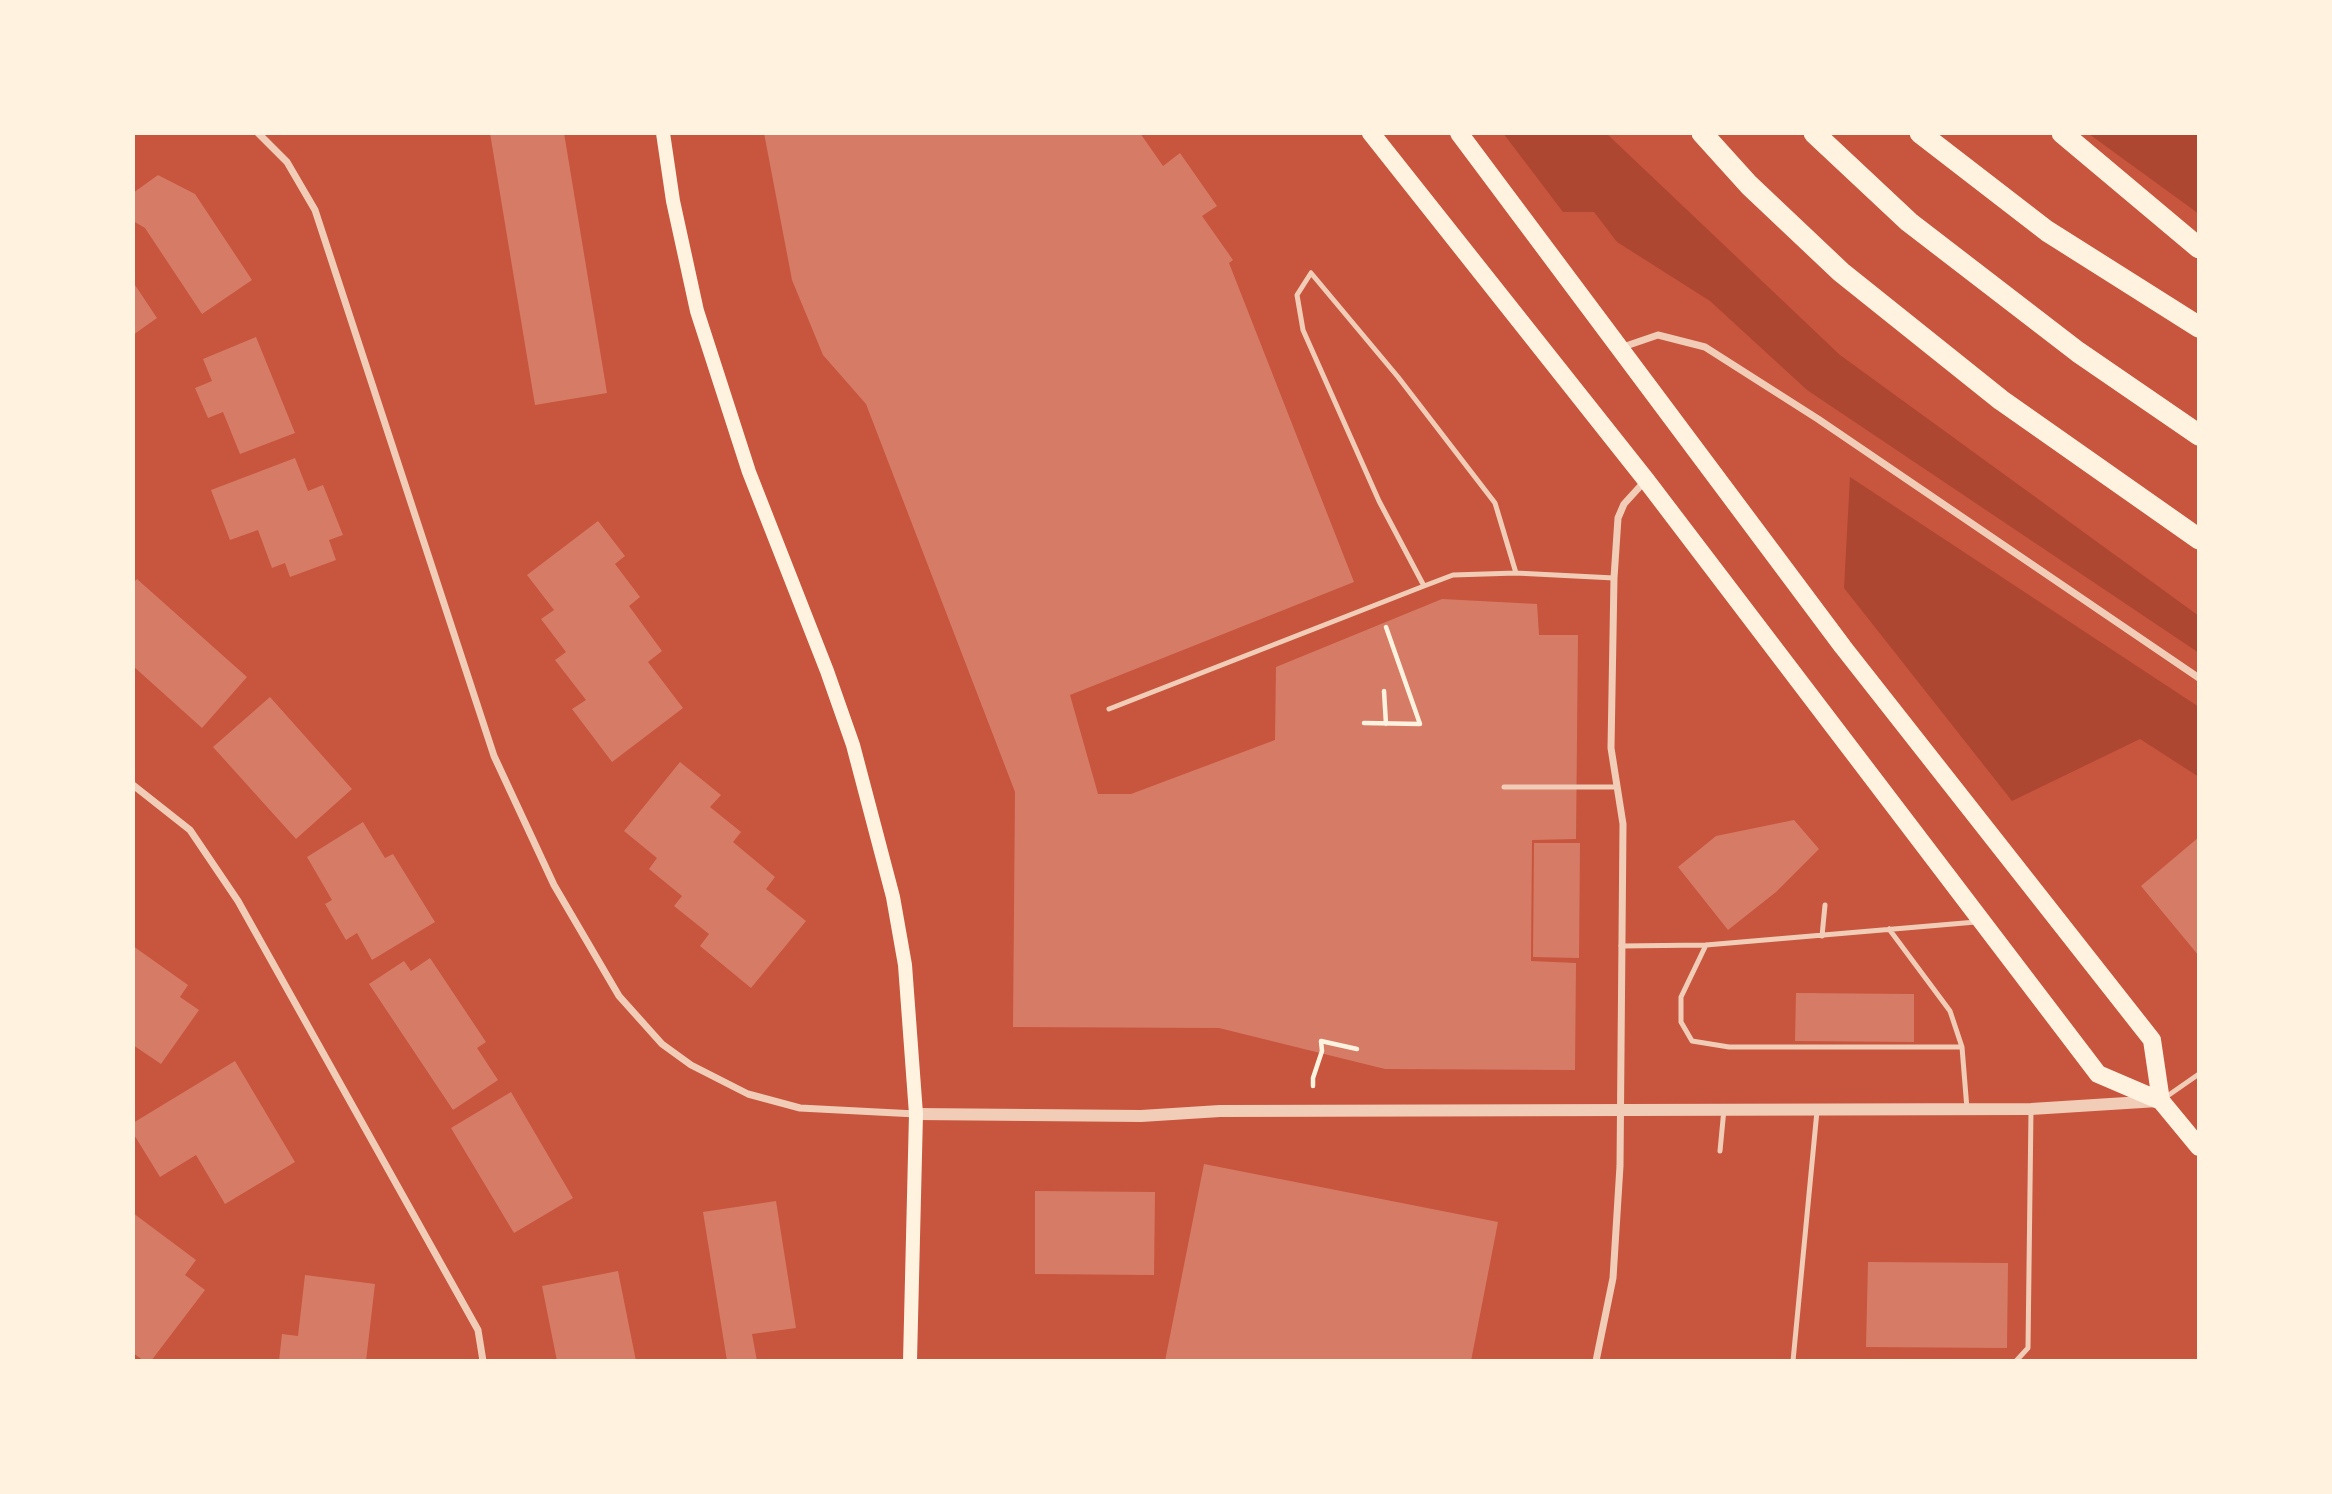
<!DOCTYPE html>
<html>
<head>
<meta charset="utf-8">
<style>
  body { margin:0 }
  #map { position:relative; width:2332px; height:1494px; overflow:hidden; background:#c8553d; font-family:Karla,sans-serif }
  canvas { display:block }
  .frame { position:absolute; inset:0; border:135px solid #fff3e0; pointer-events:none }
</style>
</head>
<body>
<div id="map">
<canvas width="2332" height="1494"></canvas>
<div class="frame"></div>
</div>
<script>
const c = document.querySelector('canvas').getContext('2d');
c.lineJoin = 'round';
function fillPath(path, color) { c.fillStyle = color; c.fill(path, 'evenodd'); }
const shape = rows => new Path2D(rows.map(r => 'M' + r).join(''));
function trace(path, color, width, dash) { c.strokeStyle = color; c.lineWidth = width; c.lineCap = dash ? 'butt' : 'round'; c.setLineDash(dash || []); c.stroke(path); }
fillPath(shape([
  [1503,133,1606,133,1840,355,2199,616,2199,653,1807,390,1710,301,1617,242,1594,212,1563,212],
  [2088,133,2199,133,2199,214,2089,134],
  [1850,477,2199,707,2199,777,2140,739,2012,801,1844,588]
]), '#ae4732');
fillPath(shape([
  [490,133,564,133,607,393,535,405],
  [764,133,1140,133,1163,166,1180,153,1217,206,1202,216,1233,260,1229,263,1354,582,1070,695,1098,794,1131,794,1275,740,1276,667,1442,599,1537,604,1539,635,1578,635,1576,839,1532,840,1531,961,1576,963,1575,1070,1385,1069,1219,1028,1013,1027,1015,792,866,404,823,355,792,280],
  [158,175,195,194,252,280,202,314,145,228,133,221,133,193],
  [133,282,157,318,133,335],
  [256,337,295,433,240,454,223,412,208,418,195,388,212,381,203,359],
  [295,458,308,491,323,485,343,535,329,540,336,560,290,577,285,563,272,568,258,530,230,540,211,490],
  [598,521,625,556,615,564,640,597,629,606,662,651,648,662,683,708,612,762,572,709,586,700,555,660,566,652,541,619,554,610,527,575],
  [137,579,247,677,202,728,133,666,133,583],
  [270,697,352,789,296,839,213,747],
  [680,762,721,795,710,807,741,832,733,842,775,877,766,889,806,921,751,988,700,946,709,934,674,906,682,896,649,869,657,858,624,831],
  [1794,820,1819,849,1776,892,1728,930,1678,867,1716,836],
  [363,822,385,858,393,854,435,922,372,960,357,933,346,940,325,904,332,900,307,857],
  [2199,837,2199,956,2141,886],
  [1534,843,1580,843,1579,958,1533,957],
  [133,946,188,985,180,997,199,1010,161,1064,133,1045],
  [430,958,486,1042,477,1048,498,1080,453,1110,369,984,404,961,411,971],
  [1796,993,1914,994,1914,1042,1795,1041],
  [235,1061,295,1162,225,1204,196,1155,160,1177,133,1133,133,1123],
  [511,1092,573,1198,514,1233,451,1128],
  [1204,1164,1498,1222,1471,1361,1165,1361],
  [1035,1191,1155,1192,1154,1275,1035,1274],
  [776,1201,796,1328,752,1334,757,1361,727,1361,703,1212],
  [133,1213,196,1260,185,1275,205,1290,151,1361,144,1361,133,1353],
  [1868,1262,2008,1263,2007,1348,1866,1347],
  [618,1271,636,1361,557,1361,542,1286],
  [305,1275,375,1284,366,1361,279,1361,282,1334,298,1336]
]), '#d67c66');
trace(shape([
  [1384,691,1386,724],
  [1364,723,1420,724,1386,627],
  [1313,1086,1313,1078,1322,1051,1321,1041,1357,1049]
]), '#fff3e0', 4.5);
trace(shape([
  [1311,273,1398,377,1495,503,1516,573,1453,575,1424,586,1379,501,1303,330,1297,295,1311,273],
  [1516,573,1614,578],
  [1109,709,1424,586],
  [1504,787,1617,787],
  [1889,929,1950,1011,1962,1047,1967,1109],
  [1822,936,1825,905],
  [1706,945,1681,997,1681,1022,1692,1041,1729,1047,1962,1047],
  [1621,946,1706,945,1976,922],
  [2163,1099,2199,1074],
  [1720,1151,1724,1109],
  [1793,1361,1817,1111],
  [2016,1361,2028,1348,2031,1110]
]), '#f1ccb7', 5);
trace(shape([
  [258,133,287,162,315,210,494,756,554,885,619,996,662,1044,691,1065,748,1094,800,1108,916,1114],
  [1620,348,1658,335,1705,347,1818,419,2199,678],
  [133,785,190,830,238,901,478,1330,483,1361],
  [1596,1361,1613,1278,1620,1166,1623,824,1611,748,1614,578,1618,518,1624,504,1645,481]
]), '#f1ccb7', 7);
trace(shape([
  [916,1114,1141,1116,1220,1111,2031,1109,2158,1101]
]), '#f1ccb7', 12);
trace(shape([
  [663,133,673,201,697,311,749,472,827,671,853,745,893,897,905,965,916,1114,910,1361]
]), '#fff3e0', 14);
trace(shape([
  [1371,133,1646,480,2098,1074,2161,1101,2199,1147],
  [1459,133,1843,647,2152,1040,2161,1101]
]), '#fff3e0', 18);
trace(shape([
  [1702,133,1749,185,1841,272,2001,400,2199,539],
  [1814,133,1909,222,2078,352,2199,435],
  [1920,133,2047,231,2199,327],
  [2062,133,2199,248]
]), '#fff3e0', 21);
</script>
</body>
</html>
